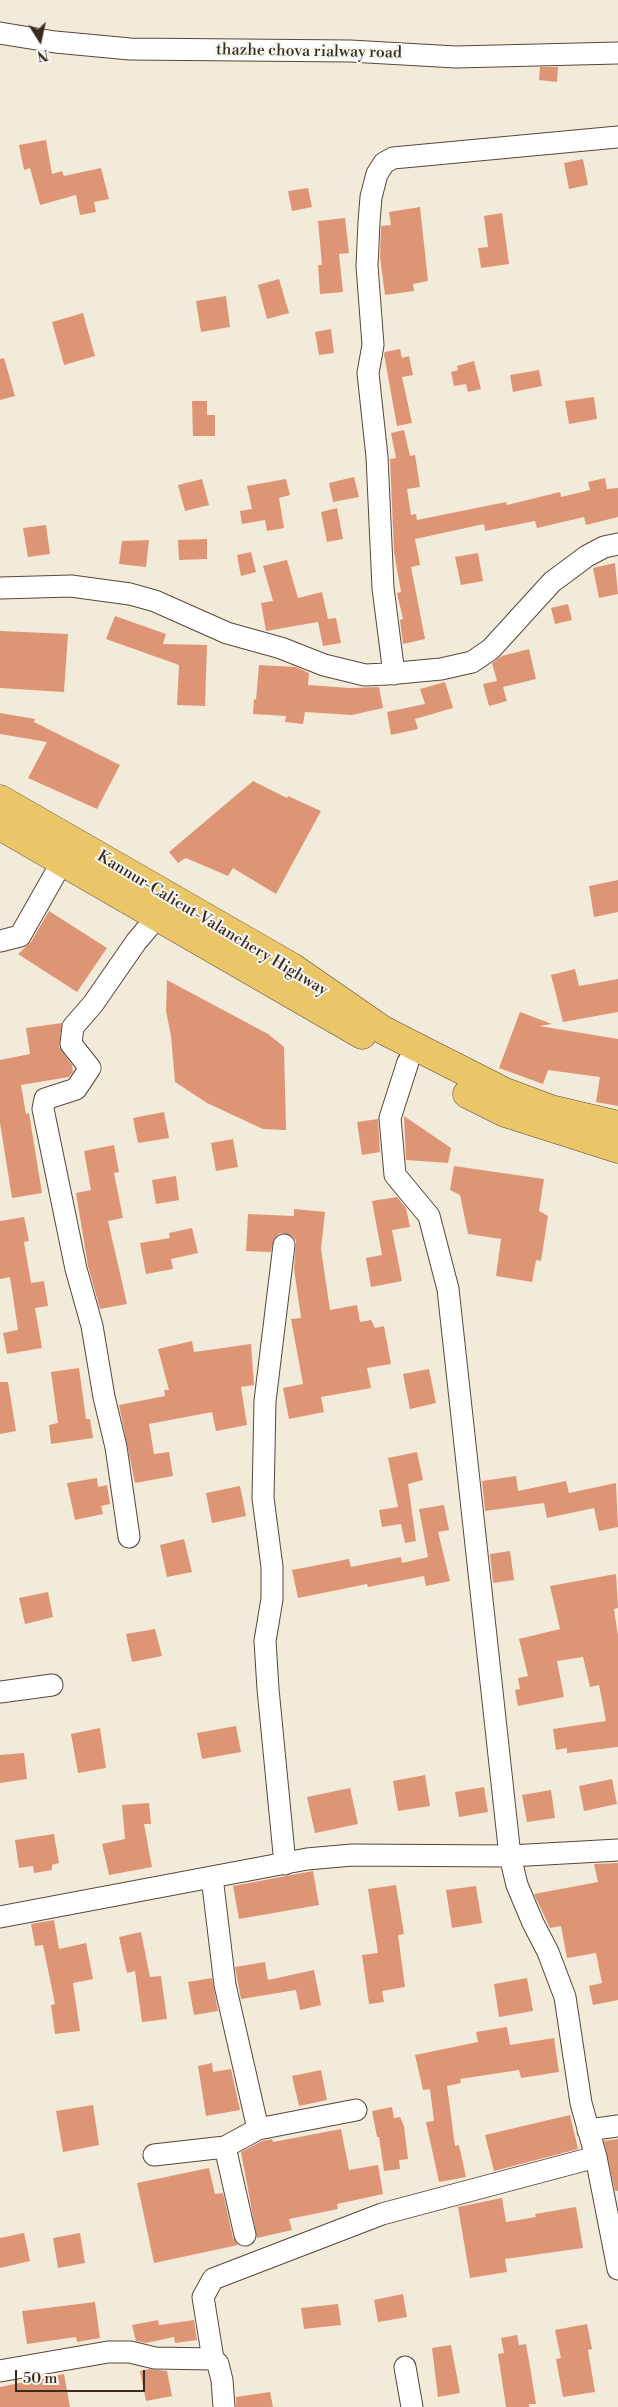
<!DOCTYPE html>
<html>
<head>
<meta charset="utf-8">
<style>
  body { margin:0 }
  #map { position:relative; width:618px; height:2407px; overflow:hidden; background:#f3ebda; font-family:"Libre Bodoni",serif }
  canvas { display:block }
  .north { position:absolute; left:15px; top:15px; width:50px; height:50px; -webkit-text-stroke:4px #f6f6f2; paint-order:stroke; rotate:170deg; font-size:14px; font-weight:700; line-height:20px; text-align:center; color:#3b2a1e }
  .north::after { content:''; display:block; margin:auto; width:18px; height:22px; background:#3b2a1e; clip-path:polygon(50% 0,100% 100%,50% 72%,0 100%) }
  .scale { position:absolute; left:15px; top:2370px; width:130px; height:22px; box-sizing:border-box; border:2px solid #3b2a1e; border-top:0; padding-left:6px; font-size:15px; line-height:18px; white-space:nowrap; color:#3b2a1e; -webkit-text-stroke:4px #f6f6f2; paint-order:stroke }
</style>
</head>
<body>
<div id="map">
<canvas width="618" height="2407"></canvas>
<div class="north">N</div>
<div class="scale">50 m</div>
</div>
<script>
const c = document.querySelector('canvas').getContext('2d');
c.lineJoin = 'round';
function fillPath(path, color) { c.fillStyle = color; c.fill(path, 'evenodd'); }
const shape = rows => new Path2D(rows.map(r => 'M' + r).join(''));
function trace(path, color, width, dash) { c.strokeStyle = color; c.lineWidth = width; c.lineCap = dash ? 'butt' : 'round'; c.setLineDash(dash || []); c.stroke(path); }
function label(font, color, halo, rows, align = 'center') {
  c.font = font + ' "Libre Bodoni",serif'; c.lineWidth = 4; c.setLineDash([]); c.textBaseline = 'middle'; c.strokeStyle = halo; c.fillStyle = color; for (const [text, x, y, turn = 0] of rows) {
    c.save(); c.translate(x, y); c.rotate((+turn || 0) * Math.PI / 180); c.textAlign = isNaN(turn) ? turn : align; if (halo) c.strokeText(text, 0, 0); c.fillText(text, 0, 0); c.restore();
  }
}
fillPath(shape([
  [540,67,558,67,557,82,539,80],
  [46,140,52,174,62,171,64,176,101,168,109,199,94,202,96,212,80,215,76,195,40,205,30,168,24,170,19,145],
  [583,159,588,185,569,189,564,163],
  [308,188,312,207,292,211,288,191],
  [420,207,428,281,413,284,414,291,385,295,380,257,381,226,391,225,389,212],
  [502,213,509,264,481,268,478,248,488,247,484,216],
  [345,218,349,253,339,254,343,292,320,294,318,265,322,265,318,221],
  [279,279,289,313,267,319,258,285],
  [226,296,230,327,201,332,196,301],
  [83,313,95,356,64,365,52,322],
  [331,329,334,353,319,355,315,332],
  [400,349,402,358,409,356,413,375,402,377,412,423,397,426,384,354,385,352],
  [4,358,15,396,0,400,0,359],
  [474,361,481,389,468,392,466,384,454,386,451,372,458,370,457,366],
  [539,370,542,386,513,392,510,375],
  [594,397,597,419,569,424,565,401],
  [192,401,207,401,207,415,215,415,215,436,193,436],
  [404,430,410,456,415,455,420,487,407,489,411,515,416,514,417,520,506,502,507,505,560,492,561,497,590,490,588,482,605,478,607,489,618,488,618,517,586,525,584,517,537,528,535,521,485,531,484,524,415,539,420,565,411,567,425,639,403,644,400,620,403,619,397,593,401,592,394,552,390,459,396,458,391,433],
  [354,477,359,497,333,502,329,483],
  [202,479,209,505,185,511,178,485],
  [286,479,290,495,279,498,284,528,267,531,265,520,242,524,240,511,252,509,247,486],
  [337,508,343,539,327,542,321,512],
  [46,525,50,554,28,557,23,528],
  [207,539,207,559,179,560,178,540],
  [149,540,146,567,119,564,122,541],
  [251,552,256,572,241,576,237,555],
  [478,553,483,581,461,585,455,557],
  [287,560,298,598,322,592,328,619,336,618,341,643,323,646,318,622,266,631,261,603,273,601,263,566],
  [615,563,618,594,599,598,593,568],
  [568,604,572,620,555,624,551,608],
  [115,616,166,634,163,644,207,645,205,706,177,705,179,665,106,639],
  [0,631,68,634,64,692,0,688],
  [529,649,536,679,503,687,507,701,489,706,483,684,497,681,492,663,502,656],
  [259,665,296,667,309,673,308,685,350,688,379,687,383,708,352,715,305,712,303,724,285,722,286,716,253,714,254,699,256,700],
  [445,682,453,708,415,719,418,729,391,735,387,712,425,704,420,689],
  [0,713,35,719,34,722,120,765,97,809,28,778,47,742,0,734],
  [253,781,287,798,288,796,321,811,276,894,233,868,228,876,186,858,178,863,169,852],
  [618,880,618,912,594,917,589,886],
  [49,911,107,948,77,992,18,954,31,942],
  [575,969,579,986,618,979,618,1012,563,1022,551,975],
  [167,980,268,1034,284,1047,286,1130,263,1129,207,1103,175,1082,171,1036,166,1011],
  [520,1012,552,1024,539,1026,618,1039,618,1106,596,1102,600,1077,548,1070,543,1084,499,1068],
  [62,1023,59,1047,72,1065,73,1072,69,1077,21,1085,26,1114,29,1113,42,1193,12,1198,0,1123,0,1060,30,1054,26,1028],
  [164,1112,169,1138,138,1143,133,1118],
  [404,1116,451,1148,448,1163,406,1160],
  [378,1119,380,1152,362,1155,357,1122],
  [233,1139,238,1167,216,1171,211,1143],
  [114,1145,119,1172,114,1173,123,1218,108,1221,127,1304,100,1309,88,1266,76,1193,91,1190,84,1151],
  [454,1166,544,1179,539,1211,548,1216,541,1261,536,1260,532,1282,496,1276,501,1239,468,1234,460,1195,450,1190],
  [176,1176,179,1200,156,1204,152,1180],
  [397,1197,406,1208,410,1227,392,1230,402,1281,371,1287,366,1258,382,1255,372,1201],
  [294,1209,325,1212,321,1249,330,1310,357,1305,360,1322,371,1320,375,1328,384,1326,391,1364,367,1368,371,1388,321,1397,324,1412,289,1419,283,1388,303,1384,291,1319,301,1318,294,1269,296,1241,291,1235,280,1233,274,1238,271,1252,246,1251,248,1214,294,1216],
  [24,1217,29,1241,24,1242,31,1283,44,1281,48,1306,35,1308,42,1348,7,1354,3,1333,18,1330,10,1277,0,1279,0,1221],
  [192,1228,198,1253,171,1259,173,1269,146,1274,140,1243,170,1238,169,1233],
  [192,1341,194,1352,251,1344,254,1385,241,1387,247,1425,216,1431,212,1412,149,1424,154,1454,169,1452,173,1476,135,1483,119,1405,165,1396,164,1390,169,1390,158,1349],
  [79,1368,86,1419,90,1419,93,1438,51,1444,49,1425,58,1423,51,1372],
  [429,1369,436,1403,410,1409,403,1374],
  [0,1382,8,1382,16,1431,0,1434],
  [417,1452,423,1480,408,1484,416,1541,405,1543,401,1524,382,1527,379,1510,398,1507,388,1458],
  [516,1476,518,1491,566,1481,569,1493,616,1483,618,1527,599,1531,594,1508,547,1518,544,1503,485,1511,482,1481],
  [97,1478,98,1487,107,1485,110,1504,101,1506,103,1514,75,1520,67,1483],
  [240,1486,246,1516,212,1523,206,1493],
  [444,1505,449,1530,438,1532,450,1581,426,1586,424,1576,368,1587,367,1584,298,1598,292,1570,349,1559,351,1567,401,1557,402,1563,428,1557,419,1509],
  [184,1539,192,1572,167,1577,160,1545],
  [510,1551,514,1580,493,1583,490,1554],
  [616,1574,618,1608,614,1609,618,1636,618,1747,567,1753,567,1748,556,1750,553,1729,606,1721,599,1685,590,1687,583,1657,557,1661,564,1697,518,1706,515,1690,520,1689,518,1678,528,1676,519,1639,560,1629,550,1586],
  [48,1592,53,1617,25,1624,19,1598],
  [155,1629,162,1656,132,1662,126,1634],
  [236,1726,241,1752,202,1759,197,1733],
  [100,1728,106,1768,78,1773,71,1734],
  [24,1753,27,1779,0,1783,0,1755],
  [425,1775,430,1806,398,1811,393,1781],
  [612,1779,617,1804,584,1811,579,1786],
  [484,1787,488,1812,459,1817,455,1792],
  [350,1788,358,1824,315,1833,307,1797],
  [551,1790,555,1818,527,1822,522,1795],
  [149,1803,151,1824,144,1824,152,1867,109,1875,102,1844,125,1839,122,1805],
  [54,1834,59,1863,52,1865,52,1870,34,1873,33,1866,19,1868,15,1840],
  [618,1863,618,2000,593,2005,589,1986,602,1983,596,1953,567,1958,561,1926,550,1928,534,1894,598,1882,594,1864],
  [313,1871,319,1905,239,1919,233,1886],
  [396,1885,404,1934,398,1935,405,1987,382,1991,384,2002,369,2004,362,1955,378,1953,368,1889],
  [476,1886,482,1923,452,1928,446,1890],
  [54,1920,59,1949,86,1943,93,1979,73,1983,80,2031,55,2034,51,2005,55,2004,43,1945,35,1946,31,1924],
  [141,1932,150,1977,161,1976,167,2019,142,2022,135,1971,127,1973,119,1937],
  [265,1962,268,1980,314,1970,321,2005,300,2010,296,1990,241,1999,235,1967],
  [212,1978,218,2011,194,2015,188,1982],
  [527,1978,533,2011,499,2017,494,1984],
  [507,2027,510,2045,554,2038,559,2072,521,2078,519,2070,460,2079,461,2083,447,2086,455,2146,459,2145,466,2177,439,2182,426,2122,434,2121,430,2089,423,2090,415,2055,478,2042,476,2032],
  [212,2063,213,2072,231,2069,240,2110,206,2116,198,2066],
  [321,2070,327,2100,299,2106,292,2076],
  [93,2105,99,2145,63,2152,56,2111],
  [392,2107,394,2118,400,2117,404,2126,408,2159,399,2160,400,2169,384,2171,379,2137,377,2137,372,2111],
  [570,2115,578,2149,494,2171,485,2135],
  [341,2129,349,2170,378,2165,383,2194,337,2204,338,2209,289,2219,292,2230,257,2238,241,2152,262,2141,272,2139,273,2142],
  [618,2139,618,2191,615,2191,604,2141],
  [209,2168,215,2194,223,2193,233,2238,238,2245,154,2263,137,2183],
  [502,2198,506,2222,536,2217,535,2214,576,2207,583,2248,505,2259,507,2272,470,2278,458,2207],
  [24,2233,30,2261,0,2268,0,2238],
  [80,2233,85,2263,58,2268,53,2238],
  [403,2294,407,2317,378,2322,374,2300],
  [95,2302,100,2338,77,2342,76,2337,27,2344,22,2311],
  [338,2304,341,2325,304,2329,301,2308],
  [158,2320,159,2325,194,2320,197,2340,175,2343,174,2337,146,2343,136,2341,132,2325],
  [587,2324,592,2349,588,2350,595,2392,563,2397,556,2359,561,2358,555,2330],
  [517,2335,519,2345,526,2344,530,2367,536,2404,529,2404,529,2407,506,2407,498,2354,504,2353,501,2338],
  [451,2345,460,2393,438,2397,432,2348],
  [149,2369,167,2371,172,2396,146,2401,140,2371],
  [64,2374,70,2407,0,2407,0,2387],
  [270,2392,273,2407,236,2407,236,2397]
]), '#de9575');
const minor = shape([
  [0,33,55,42,130,49,350,51,456,57,618,53],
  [0,588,71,586,130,594,155,601,227,633,281,648,324,665,365,675,387,674,441,669,472,662,491,649,552,582,587,556,604,547,618,544],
  [394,674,383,588,377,457,368,373,373,345,367,266,369,222,371,197,377,174,384,163,393,158,618,137],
  [0,941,20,936,62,862],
  [408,1062,390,1118,395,1175,429,1216,448,1289,510,1856,517,1885,533,1923,548,1952,565,1997,581,2103,596,2157,618,2269],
  [284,1245,265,1401,263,1498,272,1567,272,1599,265,1641,268,1689,285,1864],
  [129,1537,116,1447,104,1397,92,1326,76,1269,43,1109,45,1099,76,1089,90,1068,71,1044,73,1027,93,1004,136,942,157,917],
  [0,1692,52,1685],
  [212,1877,225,1985,258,2129,225,2147,245,2235],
  [0,1917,307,1859,352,1855,510,1856,618,1850],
  [258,2129,356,2110],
  [588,2130,618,2126],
  [154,2155,225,2147],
  [213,2359,203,2297,213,2279,382,2214,596,2157],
  [405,2367,412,2407],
  [0,2371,108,2352,130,2352,155,2358,213,2359,218,2364,222,2380,224,2407]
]);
const trunk = shape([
  [0,799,292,967,383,1030,503,1091,551,1109,618,1125],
  [0,826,362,1035],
  [467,1094,505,1113,618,1149]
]);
trace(minor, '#57473a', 23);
trace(trunk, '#57473a', 29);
trace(minor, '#fff', 21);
trace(trunk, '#ebc669', 28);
label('16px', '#3b2a1e', '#f6f6f2', [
  ["thazhe chova rialway road",309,52,1],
  ["Kannur-Calicut-Valanchery Highway",212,924,31]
]);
</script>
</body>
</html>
